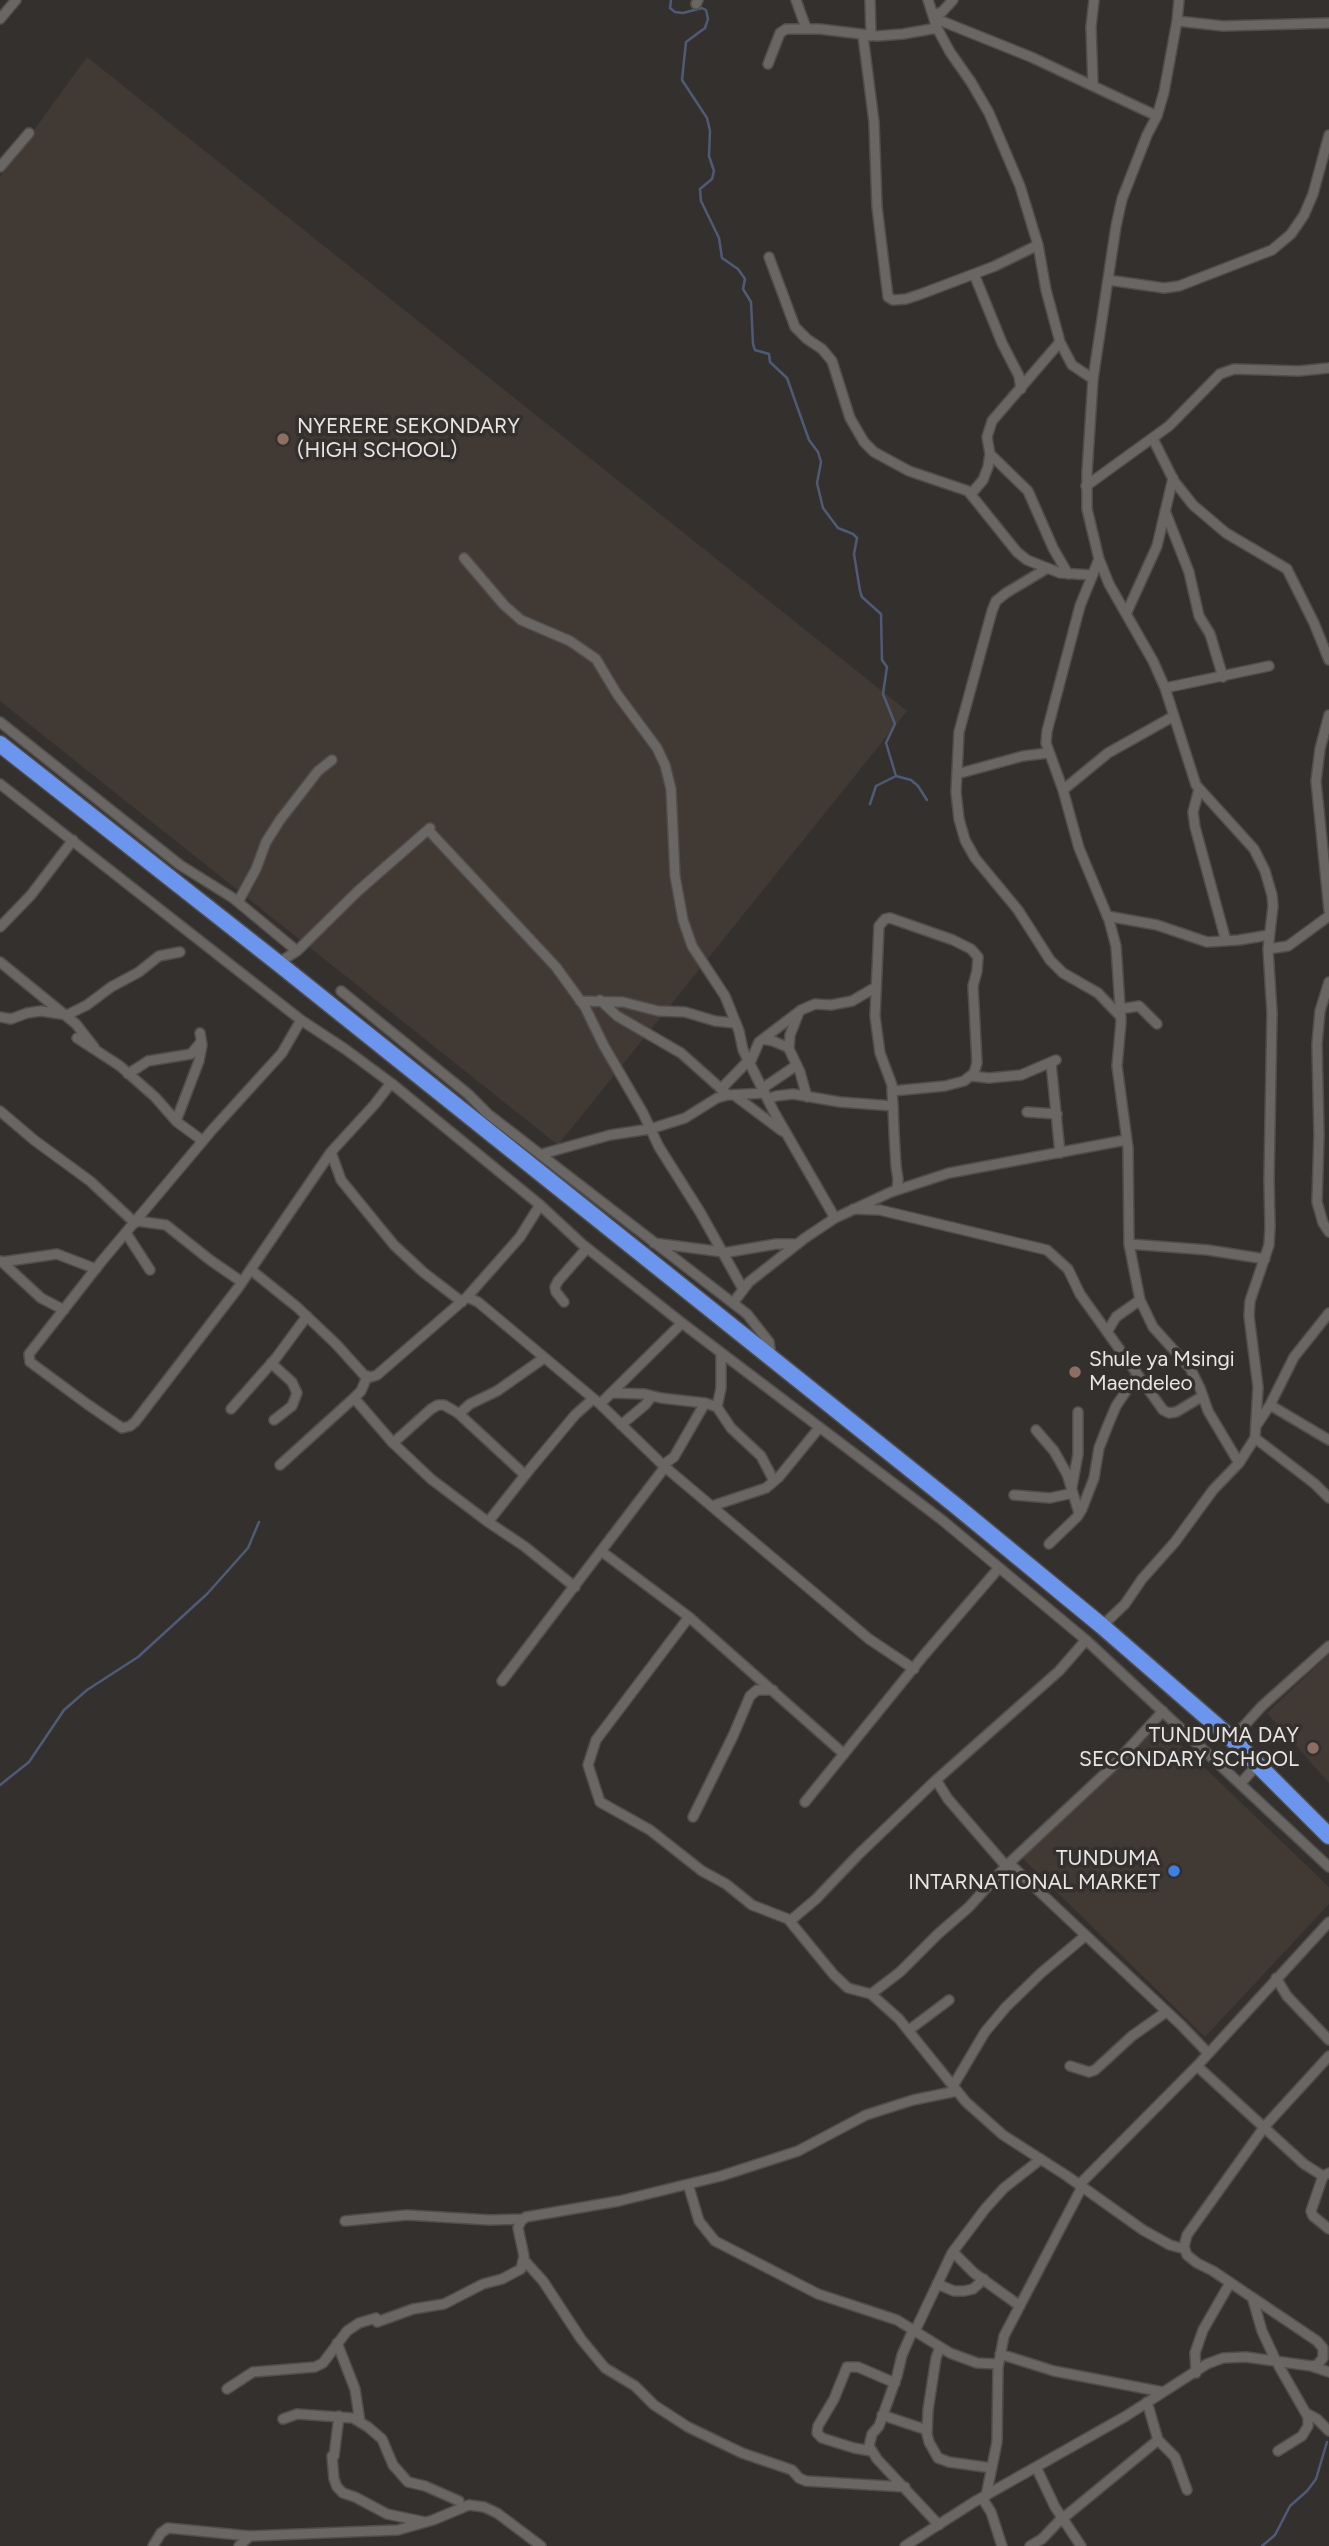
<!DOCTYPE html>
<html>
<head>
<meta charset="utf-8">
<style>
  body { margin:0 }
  canvas { display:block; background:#34302e }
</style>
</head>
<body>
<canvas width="1329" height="2546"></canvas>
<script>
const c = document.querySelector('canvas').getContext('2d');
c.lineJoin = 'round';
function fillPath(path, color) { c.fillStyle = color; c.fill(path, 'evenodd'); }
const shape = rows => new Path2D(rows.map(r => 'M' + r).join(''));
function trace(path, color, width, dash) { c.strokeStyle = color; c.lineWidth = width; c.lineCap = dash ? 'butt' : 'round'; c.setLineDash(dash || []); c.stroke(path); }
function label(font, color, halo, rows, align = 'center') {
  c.font = font + ' Figtree,sans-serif'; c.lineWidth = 7; c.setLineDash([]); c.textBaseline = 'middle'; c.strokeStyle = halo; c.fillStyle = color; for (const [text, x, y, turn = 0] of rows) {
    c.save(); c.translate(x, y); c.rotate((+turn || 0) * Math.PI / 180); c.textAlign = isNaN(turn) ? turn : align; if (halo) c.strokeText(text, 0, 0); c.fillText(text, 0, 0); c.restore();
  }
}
fillPath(shape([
  [87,57,907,711,558,1145,0,701,0,177],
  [1329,1654,1329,1783,1267,1713],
  [1158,1723,1329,1887,1329,1904,1205,2037,1019,1855]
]), '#413933');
trace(shape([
  [671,0,670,8,675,12,683,13,702,8,706,10,708,19,705,28,686,42,682,80,707,118,710,131,709,156,714,171,712,179,700,189,701,201,719,238,722,258,738,269,745,279,743,289,751,302,753,344,755,350,769,354,770,362,787,378,809,440,818,452,821,462,817,483,823,508,838,528,853,534,857,538,854,554,860,591,862,597,881,614,882,660,887,667,883,694,895,724,886,743,896,776],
  [870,804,876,786,896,776,911,780,918,786,927,800],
  [0,1785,29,1762,64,1710,87,1690,138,1657,207,1594,248,1548,259,1522],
  [1262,2546,1275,2535,1290,2506,1307,2491,1316,2479,1327,2442]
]), '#4f5a77', 2.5);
const street = shape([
  [796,0,806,28],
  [870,0,871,36],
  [928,0,937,28,950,52,971,82,989,113,1020,186,1038,245,1046,290,1060,342,1072,365,1093,379],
  [696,4,698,0],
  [933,15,942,12,953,0],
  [934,18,1031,57,1157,116],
  [0,19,16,0],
  [1177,21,1223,26,1329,23],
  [863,36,874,122,877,207,888,297,893,300,906,299,921,294,995,266,1038,245],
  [768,64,780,33,786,29,820,29,877,36,903,34,937,28],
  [1093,86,1091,27,1094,0],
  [0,167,29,133],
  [769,257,795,327,807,339,822,349,832,361,850,418,864,442,874,452,909,471,968,491,1017,552,1027,560,1060,573,1091,575],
  [974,274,1002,343,1019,376,1021,389],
  [1108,280,1164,288,1179,286,1272,250,1291,234,1304,215,1313,194,1329,135],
  [1153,439,1174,481,1193,505,1226,533,1287,569,1314,623,1329,660],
  [990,454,1028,491,1053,548,1068,574],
  [1086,486,1169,426,1220,374,1234,369,1299,371,1329,368],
  [971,494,983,480,988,467,990,454,987,437,992,421,1060,342],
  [1165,511,1189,572,1199,616,1210,634,1223,677],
  [464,558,504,605,521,620,570,641,596,659,617,694,657,748,665,765,671,789,675,876,683,920,692,946,725,996,739,1031,743,1050,774,1112,835,1218],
  [1099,559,1080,606,1047,731,1046,743,1063,790,1079,848,1109,920,1116,946,1121,1022,1117,1066,1128,1148,1129,1244,1140,1300,1153,1327,1190,1368,1200,1388,1208,1411,1239,1463],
  [1046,569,1006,593,996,601,992,611,959,732,956,792,959,819,965,840,975,858,1018,910,1050,960,1063,973,1098,993,1121,1017],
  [1126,614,1157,546,1173,478],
  [1165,688,1269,666],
  [1329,715,1320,749,1316,781,1329,910],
  [0,722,180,865,233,898,297,951],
  [957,774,1023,756,1048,753],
  [0,784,301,1020,345,1049,391,1083,540,1205,582,1244,682,1323,942,1520,1086,1640,1329,1867],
  [1199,789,1193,812,1195,827,1226,941],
  [1063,790,1108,753,1174,716],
  [432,834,556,967,585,1007,604,1046,643,1113,659,1147,700,1212,743,1289],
  [238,902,256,869,266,842,280,820,318,771,332,760],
  [1107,916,1157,925,1207,942,1239,940,1269,935],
  [0,927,31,895,73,840],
  [1268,949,1288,946,1329,916],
  [0,962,76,1024,94,1047],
  [278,963,297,951,358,891,430,828],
  [1329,982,1320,1011,1317,1044,1319,1135,1317,1202,1323,1223,1329,1232],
  [341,991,468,1094,488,1114,747,1314,769,1342,771,1356],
  [600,1000,617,1016,681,1053,728,1095],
  [580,1001,623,1002,658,1011,685,1012,715,1021,734,1023],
  [1120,1009,1139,1006,1157,1024],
  [799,1012,790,1035,789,1049,800,1072,807,1097],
  [0,1017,11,1019,27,1013,41,1011,67,1015,87,1005,111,987,139,972,159,956,180,952],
  [301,1020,282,1053,212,1130,101,1262,29,1354,30,1362,87,1404,122,1428,130,1426,135,1422,238,1288,331,1152,375,1104,391,1083],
  [77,1038,120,1066,155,1097,177,1122,203,1141],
  [763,1039,773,1041,789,1048],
  [750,1063,759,1042,801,1010,815,1004,831,1005,852,1001,876,987],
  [1051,1063,1060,1153],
  [128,1074,148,1061,191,1054,201,1042],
  [971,1076,989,1078,1021,1075,1056,1060],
  [763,1088,797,1065],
  [721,1089,749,1060],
  [892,1091,945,1086,964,1081,974,1073,977,1063,973,986,977,971,978,957,971,949,953,940,890,918,885,919,879,926,875,1016,880,1053,892,1085,892,1091,893,1106,894,1132,896,1166,898,1179,897,1190],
  [734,1095,782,1131],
  [768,1099,776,1096,793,1094,840,1102,893,1106],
  [0,1111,34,1140,90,1181,135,1223],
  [1027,1112,1057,1114],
  [176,1121,199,1061,202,1045,200,1033],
  [331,1152,341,1180,394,1245,423,1272,462,1302],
  [542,1154,610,1135,650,1129,685,1118,717,1098,728,1095,765,1093],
  [853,1209,880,1210,1047,1250,1068,1269,1080,1294,1163,1410,1169,1413,1176,1412,1203,1396],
  [137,1221,166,1225,210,1260,242,1282],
  [126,1233,150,1270],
  [654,1243,723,1252],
  [1129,1244,1208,1250,1265,1259],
  [723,1253,776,1244,797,1244],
  [1,1261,41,1298,64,1310],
  [2,1262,57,1254,96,1269],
  [251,1270,297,1307,336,1344,364,1375,371,1377,377,1375,467,1297,520,1237,540,1205],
  [467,1297,478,1302,600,1404,665,1467,837,1612,869,1639,914,1669],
  [564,1302,556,1292,555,1287,558,1281,587,1248],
  [733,1303,749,1282,805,1238,835,1218,891,1192,949,1173,1126,1140],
  [1107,1332,1116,1317,1140,1300],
  [721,1353,721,1388,717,1407,731,1428,761,1456,774,1481],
  [271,1363,292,1382,297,1393,292,1406,274,1420],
  [611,1393,645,1394,661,1398,705,1403,717,1407],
  [354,1398,393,1443,431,1479,488,1522,524,1546,575,1587],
  [600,1404,682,1323],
  [1270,1405,1329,1440],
  [231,1409,276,1358,307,1316],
  [459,1414,470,1404,497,1391,544,1358],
  [621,1425,645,1405,652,1396],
  [1256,1426,1270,1405,1294,1357,1329,1313],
  [1036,1430,1054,1451,1067,1474,1079,1513],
  [1255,1438,1315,1484,1329,1498],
  [393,1443,431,1409,438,1405,444,1405,458,1413,525,1475],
  [280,1465,354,1398,361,1391,367,1377],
  [663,1465,674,1457,705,1403],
  [1072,1487,1078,1454,1078,1412],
  [1014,1495,1050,1498,1073,1493],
  [712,1506,766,1488,779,1477,819,1428],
  [488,1522,530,1469,575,1415,593,1399],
  [1049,1544,1077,1517,1082,1509,1094,1478,1099,1448,1108,1425,1116,1406,1137,1375],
  [601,1551,689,1617,844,1754],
  [689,1617,596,1740,588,1765,600,1802,650,1830,702,1871,726,1884,752,1905,788,1919,834,1975,848,1988,871,1994,899,2019,966,2102,1003,2135,1067,2176,1143,2230,1170,2245,1185,2249],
  [1102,1626,1125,1604,1142,1579,1175,1542,1213,1490,1239,1463,1255,1438,1258,1387,1249,1316,1250,1301,1269,1245,1270,1227,1269,1179,1272,1013,1268,949,1273,906,1272,895,1265,871,1254,849,1196,785,1165,688,1153,661,1109,584,1099,559,1087,509,1087,473,1093,379,1116,226,1122,199,1147,135,1157,116,1164,92,1177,21,1179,0],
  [502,1681,665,1467],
  [1232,1739,1262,1706,1329,1646],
  [936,1780,948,1799,1006,1866],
  [1240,1784,1258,1764],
  [805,1802,924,1655,998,1569],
  [693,1817,733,1736,750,1696,757,1690,773,1690],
  [1009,1863,1181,2025,1207,2052],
  [790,1921,816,1899,858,1855,936,1780,1059,1671,1086,1640],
  [1276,1978,1287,1996,1329,2040],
  [871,1994,900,1972,938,1934,969,1907,1006,1866,1111,1768,1163,1711],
  [909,2030,949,2000],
  [1070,2066,1089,2072,1095,2070,1132,2036,1166,2012],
  [1197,2066,1304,2164,1323,2176,1329,2173],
  [953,2086,985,2032,1006,2007,1041,1973,1085,1936],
  [1323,2176,1311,2211,1313,2216,1329,2229],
  [688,2184,699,2221,715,2241,818,2294,897,2320,950,2353,977,2363,998,2364],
  [1079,2185,1197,2066,1329,1922],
  [345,2221,407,2215,490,2220,523,2219],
  [953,2252,974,2273,1020,2306],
  [524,2260,543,2281,581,2339,605,2368,635,2386,654,2405,688,2427,742,2453,792,2470,799,2478,806,2481,905,2487],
  [937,2284,954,2291,964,2291,973,2289,984,2279],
  [1253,2300,1262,2331,1276,2361,1308,2417,1308,2426,1302,2436,1278,2451],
  [377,2322,413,2309,444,2304,483,2284,502,2279,521,2269,524,2256,518,2228,521,2221,526,2217,619,2201,721,2176,798,2151,866,2115,913,2100,957,2091],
  [913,2330,902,2355,897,2376,879,2426,872,2434,869,2446,877,2459,939,2525],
  [915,2331,952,2253,985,2209,1004,2188,1041,2159],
  [337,2343,355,2389,360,2422],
  [940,2347,936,2358,928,2410,927,2434,929,2442,938,2458,949,2462,992,2468],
  [1000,2354,1054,2371,1163,2392],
  [1311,2366,1329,2372],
  [1196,2373,1195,2353,1203,2330,1230,2283],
  [227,2389,253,2372,315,2367,323,2363,347,2331,359,2323,376,2318],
  [1147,2402,1158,2440,1175,2457,1187,2490],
  [1306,2413,1317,2419,1329,2431],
  [882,2415,927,2430],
  [283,2419,297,2414,353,2418,368,2427,382,2439,393,2465,408,2482,425,2486,459,2501],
  [871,2451,854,2448,822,2438,817,2433,818,2426,834,2399,847,2367,858,2367,895,2383],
  [332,2456,334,2479,337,2487,343,2493,355,2497,387,2514,425,2522],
  [334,2456,339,2416],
  [1036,2467,1055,2507,1081,2546],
  [986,2496,997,2442,998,2367,1004,2336,1082,2187],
  [982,2498,991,2512,1002,2546],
  [1062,2519,1158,2440],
  [153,2546,161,2533,168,2528,250,2536,398,2530,433,2520,469,2505,484,2507,497,2513,541,2546],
  [239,2546,250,2536],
  [905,2546,974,2502,1126,2416,1207,2364,1223,2358,1246,2357,1311,2366,1317,2365,1323,2358,1323,2348,1317,2341,1213,2271,1197,2263,1187,2255,1184,2247,1187,2235,1265,2126,1329,2056],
  [1030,2546,1042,2539,1062,2518]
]);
const highway = shape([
  [0,744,278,963,955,1505,1102,1626,1232,1739,1329,1836]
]);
trace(street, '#504d4c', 12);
trace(highway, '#504d4c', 19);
trace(street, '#6a6664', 9);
trace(highway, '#6c96ee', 16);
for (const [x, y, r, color] of [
  [283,439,7,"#8d6e63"],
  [1075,1372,7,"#8d6e63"],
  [1313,1748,7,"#8d6e63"],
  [1174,1871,7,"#3f7fe0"]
]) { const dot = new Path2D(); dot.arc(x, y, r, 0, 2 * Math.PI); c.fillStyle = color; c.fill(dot); trace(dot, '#34302e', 2.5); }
label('21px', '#e8e5e4', '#34302e', [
  ["NYERERE SEKONDARY",297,427],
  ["(HIGH SCHOOL)",297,451],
  ["Shule ya Msingi",1089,1360],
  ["Maendeleo",1089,1384],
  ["TUNDUMA DAY",1299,1736,"right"],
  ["SECONDARY SCHOOL",1299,1760,"right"],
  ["TUNDUMA",1160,1859,"right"],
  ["INTARNATIONAL MARKET",1160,1883,"right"]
], 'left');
</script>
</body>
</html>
